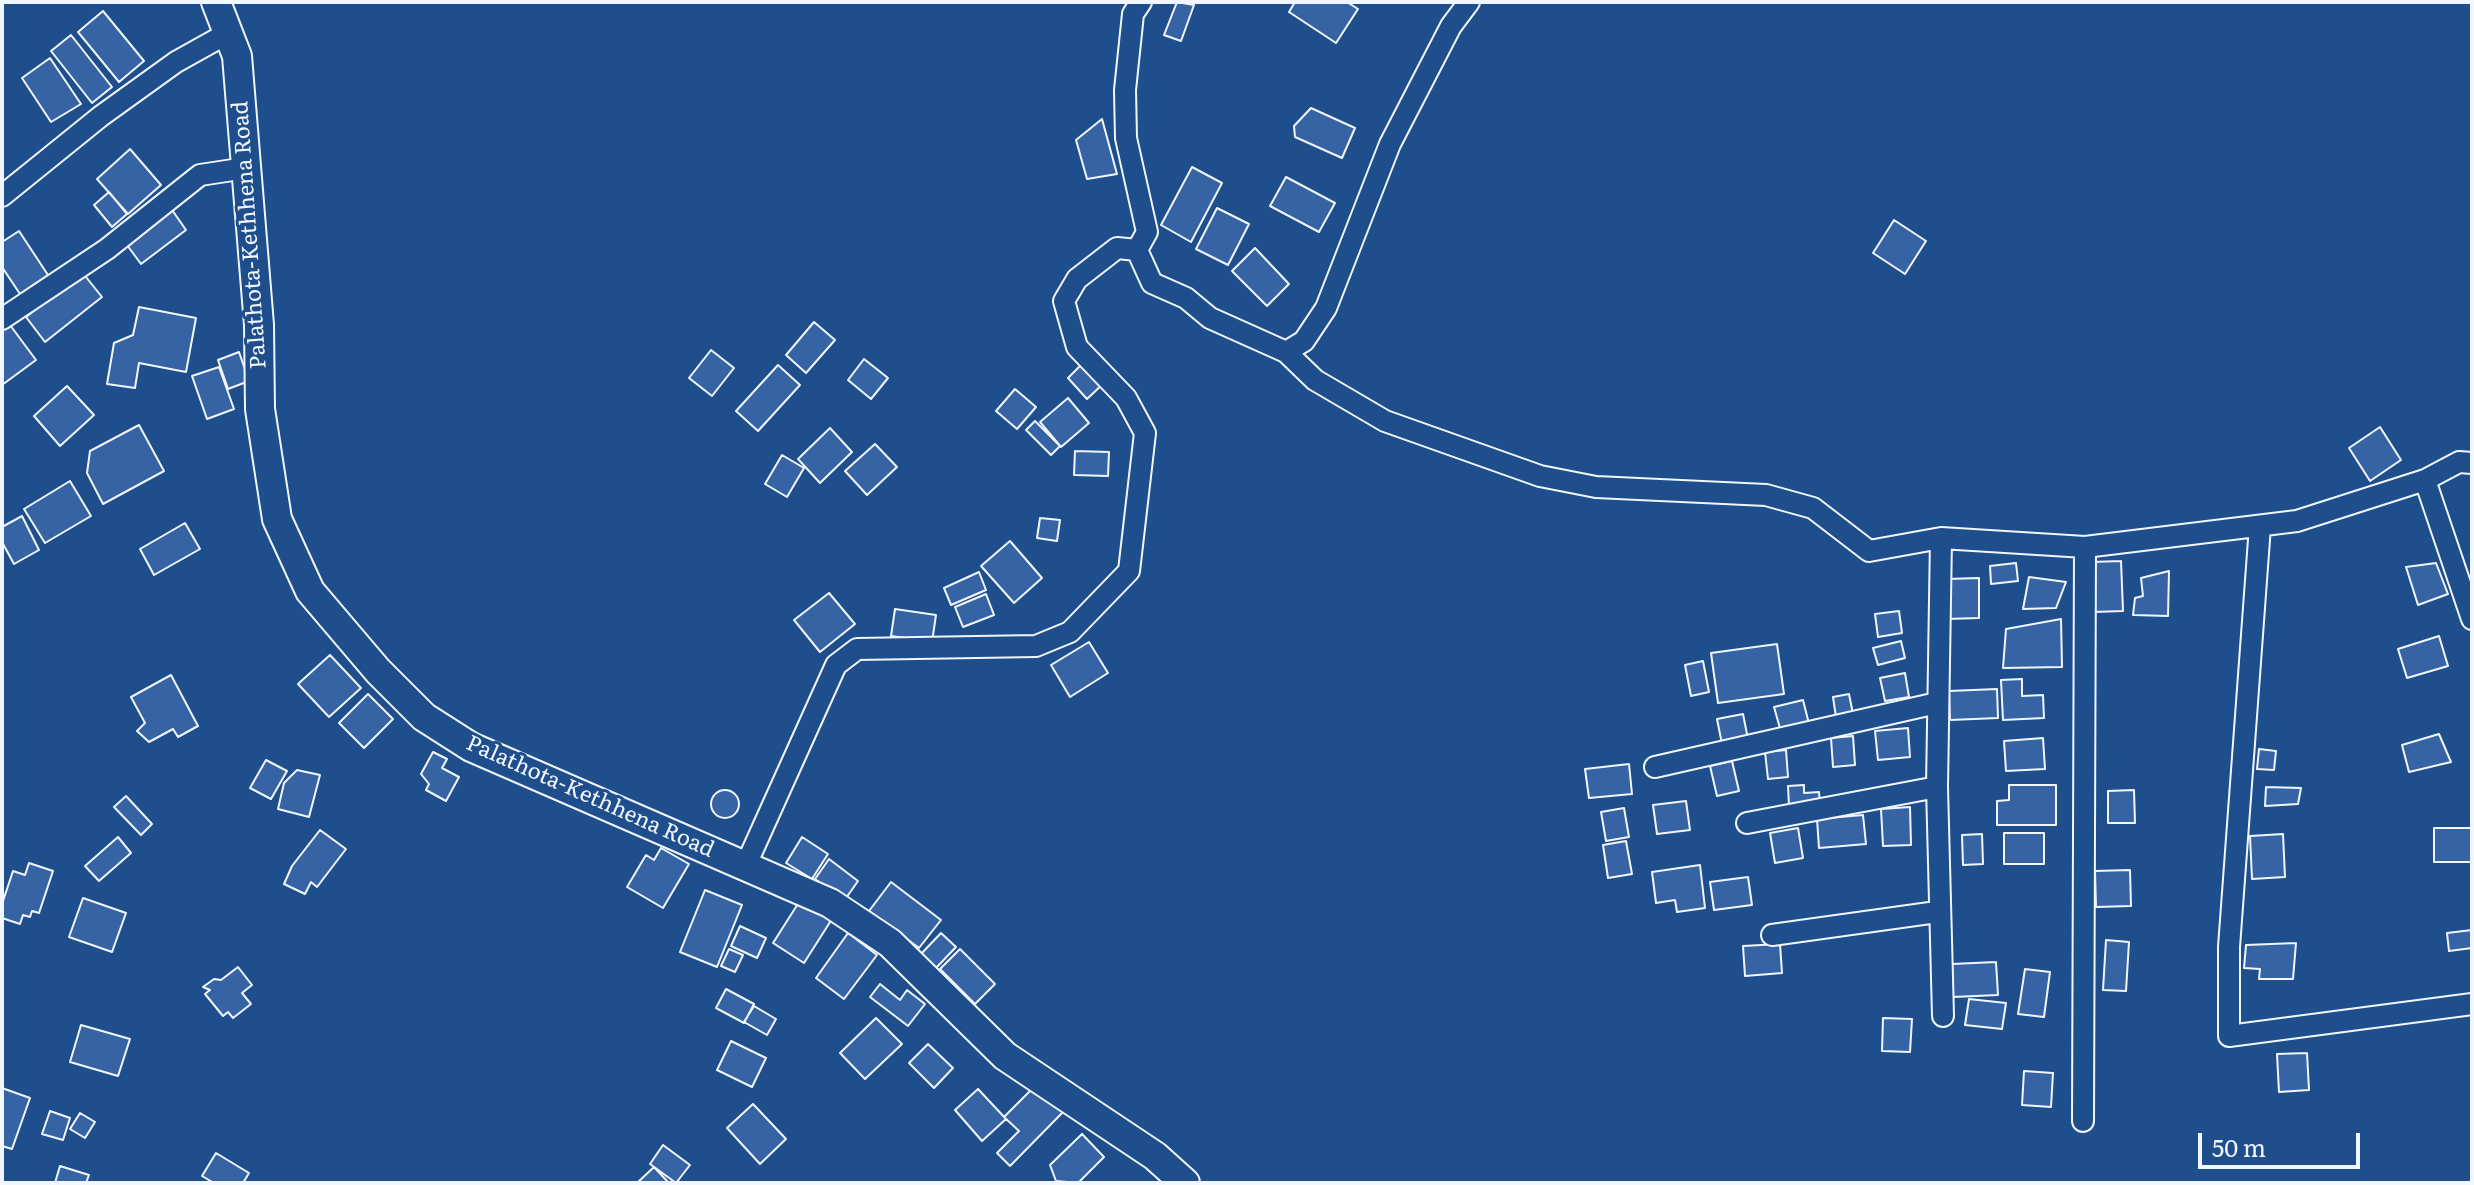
<!DOCTYPE html>
<html>
<head>
<meta charset="utf-8">
<style>
  body { margin:0 }
  #map { position:relative; width:2474px; height:1185px; overflow:hidden; background:#1f4e8c; font-family:Literata,serif }
  canvas { display:block }
  .frame { position:absolute; inset:0; border:4px solid #f2f6ff; pointer-events:none }
  .scale { position:absolute; left:2198px; top:1133px; width:162px; height:36px; box-sizing:border-box; border:4px solid #f2f6ff; border-top:0; padding-left:10px; font-size:24px; line-height:28px; white-space:nowrap; color:#f2f6ff; -webkit-text-stroke:6px #1f4e8c; paint-order:stroke }
</style>
</head>
<body>
<div id="map">
<canvas width="2474" height="1185"></canvas>
<div class="frame"></div>
<div class="scale">50 m</div>
</div>
<script>
const c = document.querySelector('canvas').getContext('2d');
c.lineJoin = 'round';
function fillPath(path, color) { c.fillStyle = color; c.fill(path, 'evenodd'); }
const shape = rows => new Path2D(rows.map(r => 'M' + r).join(''));
function trace(path, color, width, dash) { c.strokeStyle = color; c.lineWidth = width; c.lineCap = dash ? 'butt' : 'round'; c.setLineDash(dash || []); c.stroke(path); }
function label(font, color, halo, rows, align = 'center') {
  c.font = font + ' Literata,serif'; c.lineWidth = 6; c.setLineDash([]); c.textBaseline = 'middle'; c.strokeStyle = halo; c.fillStyle = color; for (const [text, x, y, turn = 0] of rows) {
    c.save(); c.translate(x, y); c.rotate((+turn || 0) * Math.PI / 180); c.textAlign = isNaN(turn) ? turn : align; if (halo) c.strokeText(text, 0, 0); c.fillText(text, 0, 0); c.restore();
  }
}
const building = shape([
  [1177,2,1194,5,1181,41,1164,35,1177,2],
  [1295,2,1347,2,1358,9,1336,43,1289,12,1295,2],
  [103,11,144,61,119,82,78,32,103,11],
  [71,35,112,87,92,103,51,51,71,35],
  [50,58,81,104,51,122,22,78,50,58],
  [1311,108,1355,128,1342,158,1295,137,1294,126,1311,108],
  [1102,119,1117,174,1087,179,1076,140,1102,119],
  [130,149,161,185,128,214,97,179,130,149],
  [1192,167,1222,183,1191,242,1161,225,1192,167],
  [1286,177,1335,203,1319,232,1270,206,1286,177],
  [109,192,127,214,112,227,94,205,109,192],
  [170,207,186,230,141,264,124,241,170,207],
  [1217,208,1249,224,1228,265,1196,249,1217,208],
  [1894,220,1926,241,1905,274,1873,253,1894,220],
  [19,231,48,275,20,294,2,267,2,242,19,231],
  [1255,248,1289,284,1267,306,1232,271,1255,248],
  [82,272,102,297,45,342,26,317,82,272],
  [139,307,196,318,186,372,139,363,135,388,107,384,114,343,133,335,139,307],
  [814,322,835,340,806,373,786,355,814,322],
  [10,325,36,360,2,385,2,331,10,325],
  [711,350,734,368,712,396,689,378,711,350],
  [239,352,249,381,228,389,218,360,239,352],
  [864,359,888,378,871,399,848,380,864,359],
  [1084,362,1104,383,1087,399,1068,378,1084,362],
  [778,365,800,385,758,431,736,411,778,365],
  [219,367,234,409,207,419,192,376,219,367],
  [67,386,94,415,60,446,34,416,67,386],
  [1015,389,1036,407,1017,429,996,411,1015,389],
  [1068,398,1089,423,1061,447,1040,422,1068,398],
  [1035,421,1060,446,1051,455,1026,430,1035,421],
  [139,425,164,471,103,504,87,473,90,451,139,425],
  [2380,427,2401,460,2370,481,2349,448,2380,427],
  [830,428,852,452,820,483,798,459,830,428],
  [875,444,897,467,867,495,845,471,875,444],
  [1075,451,1109,452,1108,476,1074,475,1075,451],
  [782,455,804,468,787,497,765,484,782,455],
  [70,481,91,516,45,543,24,509,70,481],
  [22,516,39,550,14,564,2,542,2,527,22,516],
  [1040,518,1060,520,1057,541,1037,538,1040,518],
  [185,523,200,549,154,575,140,549,185,523],
  [1010,541,1042,578,1014,603,981,566,1010,541],
  [2121,561,2123,611,2093,612,2091,562,2121,561],
  [2016,563,2018,581,1991,584,1990,566,2016,563],
  [2436,563,2448,594,2418,605,2406,567,2436,563],
  [2169,571,2168,616,2133,615,2135,598,2143,596,2141,578,2169,571],
  [979,572,986,590,951,605,944,588,979,572],
  [2029,577,2066,582,2056,608,2023,609,2029,577],
  [1979,578,1979,618,1946,619,1946,579,1979,578],
  [829,593,855,624,820,652,794,620,829,593],
  [986,594,994,615,963,627,955,607,986,594],
  [895,609,936,615,932,642,891,636,895,609],
  [1899,611,1902,633,1878,637,1875,614,1899,611],
  [2061,619,2062,667,2003,668,2006,629,2061,619],
  [2439,636,2448,666,2407,678,2398,649,2439,636],
  [1901,641,1905,658,1878,665,1873,648,1901,641],
  [1089,642,1108,673,1070,697,1051,665,1089,642],
  [1777,644,1784,694,1718,703,1711,653,1777,644],
  [330,655,361,688,329,717,298,684,330,655],
  [1703,661,1709,692,1691,696,1685,665,1703,661],
  [1905,673,1909,697,1885,701,1880,678,1905,673],
  [171,675,198,726,178,737,173,729,149,742,137,731,145,723,131,697,171,675],
  [2022,679,2022,696,2043,695,2044,718,2003,720,2001,680,2022,679],
  [1997,689,1998,718,1950,720,1949,691,1997,689],
  [368,694,393,719,364,748,339,723,368,694],
  [1849,694,1853,714,1836,717,1833,697,1849,694],
  [1803,700,1809,724,1781,732,1774,707,1803,700],
  [1743,714,1748,739,1722,744,1717,719,1743,714],
  [1908,728,1910,757,1878,760,1875,731,1908,728],
  [2439,734,2451,762,2409,772,2402,745,2439,734],
  [1853,736,1855,765,1833,767,1831,738,1853,736],
  [2043,738,2045,769,2006,771,2004,741,2043,738],
  [2259,749,2276,751,2274,770,2257,769,2259,749],
  [1786,750,1788,777,1768,779,1765,752,1786,750],
  [433,752,447,759,442,768,459,777,446,801,426,790,429,784,421,774,433,752],
  [266,760,287,771,271,799,250,788,266,760],
  [1732,761,1739,791,1717,796,1710,766,1732,761],
  [1629,764,1632,794,1589,798,1585,769,1629,764],
  [297,770,320,775,309,817,278,809,284,783,297,770],
  [1804,785,1804,793,1819,792,1820,803,1789,806,1788,786,1804,785],
  [2009,785,2056,785,2056,825,1997,825,1997,801,2009,800,2009,785],
  [2266,787,2301,788,2298,804,2265,806,2266,787],
  '711 804a14 14 0 1 1 28 0a14 14 0 1 1-28 0Z',
  [2134,790,2135,823,2108,823,2108,791,2134,790],
  [126,796,152,824,141,835,114,807,126,796],
  [1686,801,1690,830,1657,834,1653,805,1686,801],
  [1910,807,1911,845,1883,846,1881,809,1910,807],
  [1624,808,1629,837,1606,841,1601,812,1624,808],
  [1863,815,1866,844,1819,848,1817,819,1863,815],
  [1798,828,1803,858,1775,863,1770,833,1798,828],
  [2434,828,2472,828,2472,862,2434,862,2434,828],
  [320,830,346,849,317,887,311,882,305,894,284,884,292,866,320,830],
  [2004,833,2044,833,2044,864,2004,864,2004,833],
  [1982,834,1983,864,1963,865,1962,835,1982,834],
  [2283,834,2285,877,2252,879,2250,836,2283,834],
  [118,837,131,853,99,881,85,866,118,837],
  [802,837,828,854,812,879,786,863,802,837],
  [1626,841,1632,874,1608,878,1603,845,1626,841],
  [661,848,689,864,663,908,627,887,646,855,654,860,661,848],
  [829,859,858,881,844,901,815,879,829,859],
  [29,863,53,871,39,913,32,911,30,917,23,915,20,924,2,918,2,904,13,871,25,875,29,863],
  [1700,865,1705,908,1677,912,1675,900,1656,903,1652,872,1700,865],
  [2130,870,2131,906,2096,907,2095,871,2130,870],
  [1748,877,1752,905,1714,910,1710,882,1748,877],
  [891,882,941,920,919,948,869,911,891,882],
  [705,890,742,905,717,967,680,952,705,890],
  [83,898,126,913,112,952,69,937,83,898],
  [801,899,832,919,804,963,773,943,801,899],
  [740,926,766,938,757,958,731,946,740,926],
  [2472,930,2472,948,2449,951,2447,933,2472,930],
  [848,933,877,955,844,999,816,978,848,933],
  [941,933,956,947,936,968,921,954,941,933],
  [2106,940,2129,942,2126,991,2103,990,2106,940],
  [2296,943,2293,979,2259,979,2260,969,2244,968,2246,945,2296,943],
  [1780,944,1782,973,1745,976,1743,946,1780,944],
  [729,949,743,955,735,972,721,966,729,949],
  [960,949,995,984,975,1004,940,969,960,949],
  [1996,962,1998,995,1953,997,1952,964,1996,962],
  [238,967,252,985,242,993,251,1004,233,1018,228,1012,223,1016,205,994,210,990,203,987,214,979,221,980,238,967],
  [2025,969,2050,972,2044,1017,2018,1014,2025,969],
  [880,984,900,1000,907,990,925,1004,908,1026,870,997,880,984],
  [726,989,754,1004,744,1023,716,1008,726,989],
  [1969,999,2006,1003,2002,1029,1965,1025,1969,999],
  [754,1006,776,1019,767,1035,744,1022,754,1006],
  [876,1018,902,1044,865,1079,840,1053,876,1018],
  [1883,1018,1912,1019,1910,1052,1882,1051,1883,1018],
  [81,1025,130,1039,118,1076,70,1062,81,1025],
  [731,1041,766,1058,752,1087,717,1070,731,1041],
  [928,1044,953,1068,934,1088,909,1063,928,1044],
  [2307,1053,2309,1090,2279,1092,2277,1054,2307,1053],
  [2024,1071,2053,1073,2051,1107,2022,1105,2024,1071],
  [1037,1084,1064,1111,1010,1166,997,1153,1019,1131,1004,1117,1037,1084],
  [2,1088,30,1098,12,1149,2,1146,2,1088],
  [978,1089,1006,1119,982,1141,955,1110,978,1089],
  [753,1104,786,1139,760,1164,727,1128,753,1104],
  [50,1111,70,1118,63,1140,42,1134,50,1111],
  [80,1113,95,1122,85,1138,70,1129,80,1113],
  [1082,1134,1104,1157,1078,1183,1056,1181,1050,1165,1082,1134],
  [663,1145,690,1165,676,1183,650,1164,663,1145],
  [216,1153,249,1173,243,1183,214,1183,202,1176,216,1153],
  [60,1166,89,1175,86,1183,55,1183,60,1166],
  [654,1167,669,1183,637,1183,654,1167]
]);
fillPath(building, '#3563a3');
trace(building, '#f2f6ff', 2);
const street = shape([
  [2,196,101,116,176,62,228,33],
  [1137,250,1147,232,1126,138,1125,90,1133,14,1141,2],
  [2,319,107,249,200,175,246,168],
  [1286,352,1315,380,1385,421,1540,476,1596,487,1766,495,1813,508,1869,551,1941,538,2085,547,2297,521,2425,480,2459,462,2472,463],
  [2425,480,2472,619],
  [2260,526,2229,947,2229,1036,2472,1004],
  [1941,538,1937,787,1943,1016],
  [1655,767,1937,703],
  [1747,823,1937,787],
  [745,867,836,665,857,649,1036,646,1070,632,1129,571,1145,433,1126,398,1077,347,1064,301,1077,279,1117,248,1137,250,1152,283,1186,298,1210,318,1286,352,1304,341,1326,308,1390,144,1451,26,1469,2],
  [1772,935,1937,912],
  [2083,1121,2085,547]
]);
const secondary = shape([
  [216,2,237,56,259,325,260,409,277,519,310,591,378,671,424,717,471,747,830,903,890,943,1005,1056,1155,1156,1185,1183]
]);
trace(street, '#f2f6ff', 24);
trace(secondary, '#f2f6ff', 32);
trace(street, '#1f4e8c', 20);
trace(secondary, '#1f4e8c', 28);
label('22px', '#f2f6ff', '#1f4e8c', [
  ["Palathota-Kethhena Road",250,235,-94],
  ["Palathota-Kethhena Road",590,797,24]
]);
</script>
</body>
</html>
